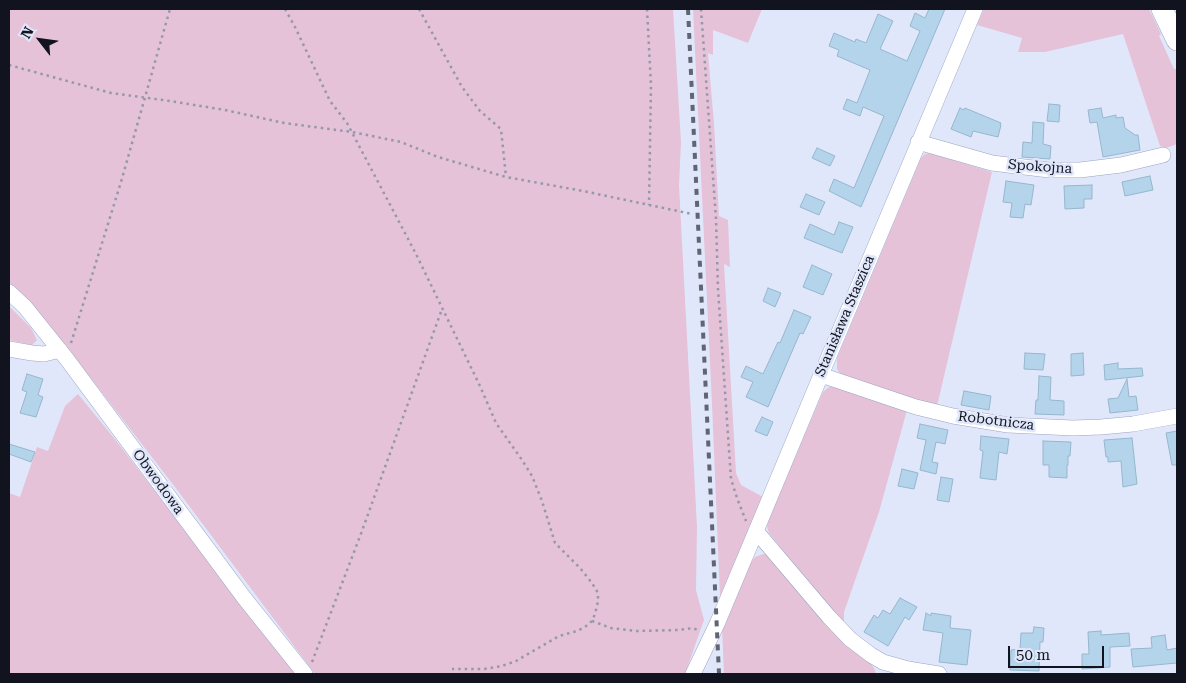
<!DOCTYPE html>
<html>
<head>
<meta charset="utf-8">
<style>
  body { margin:0 }
  #map { position:relative; width:1186px; height:683px; overflow:hidden; background:#e1e7fb; font-family:"Roboto Serif",serif }
  canvas { display:block }
  .frame { position:absolute; inset:0; border:10px solid #11141f; pointer-events:none }
  .north { position:absolute; left:15px; top:15px; width:50px; height:50px; -webkit-text-stroke:4px #e1e7fb; paint-order:stroke; rotate:300deg; font-size:14px; font-weight:700; line-height:20px; text-align:center; color:#11141f }
  .north::after { content:''; display:block; margin:auto; width:18px; height:22px; background:#11141f; clip-path:polygon(50% 0,100% 100%,50% 72%,0 100%) }
  .scale { position:absolute; left:1008px; top:646px; width:96px; height:22px; box-sizing:border-box; border:2px solid #11141f; border-top:0; padding-left:6px; font-size:15px; line-height:18px; white-space:nowrap; color:#11141f; -webkit-text-stroke:4px #e1e7fb; paint-order:stroke }
</style>
</head>
<body>
<div id="map">
<canvas width="1186" height="683"></canvas>
<div class="frame"></div>
<div class="north">N</div>
<div class="scale">50 m</div>
</div>
<script>
const c = document.querySelector('canvas').getContext('2d');
c.lineJoin = 'round';
function fillPath(path, color) { c.fillStyle = color; c.fill(path, 'evenodd'); }
const shape = rows => new Path2D(rows.map(r => 'M' + r).join(''));
function trace(path, color, width, dash) { c.strokeStyle = color; c.lineWidth = width; c.lineCap = dash ? 'butt' : 'round'; c.setLineDash(dash || []); c.stroke(path); }
function label(font, color, halo, rows, align = 'center') {
  c.font = font + ' "Roboto Serif",serif'; c.lineWidth = 5; c.setLineDash([]); c.textBaseline = 'middle'; c.strokeStyle = halo; c.fillStyle = color; for (const [text, x, y, turn = 0] of rows) {
    c.save(); c.translate(x, y); c.rotate((+turn || 0) * Math.PI / 180); c.textAlign = isNaN(turn) ? turn : align; if (halo) c.strokeText(text, 0, 0); c.fillText(text, 0, 0); c.restore();
  }
}
fillPath(shape([
  [9,9,673,9,681,142,679,185,697,527,696,590,704,620,685,674,315,674,175,487,66,346,9,282],
  [693,9,762,9,748,43,713,30,713,55,708,53,714,124,719,216,728,220,730,267,724,264,736,473,741,485,763,497,720,596,712,404],
  [984,9,1149,9,1161,34,1159,36,1174,69,1177,69,1177,144,1166,148,1160,146,1123,34,1045,52,1018,52,1022,38,977,25],
  [930,153,992,172,937,406,918,402,841,375,837,369,837,358,921,158,925,154],
  [9,306,31,328,37,340,32,345,9,340],
  [837,386,907,410,879,512,844,612,844,625,769,533,767,527,768,520,823,392,829,387],
  [78,394,114,438,296,674,9,674,9,493,20,497,37,447,48,451,65,406],
  [763,554,767,554,845,644,870,663,874,668,876,674,724,674,722,627,750,564,755,557]
]), '#e5c2d7');
const building = shape([
  [929,9,945,9,861,207,829,191,834,179,854,188,884,116,863,107,860,116,843,109,847,99,857,103,870,70,837,56,839,50,829,46,834,33,855,42,856,39,866,43,878,14,893,21,880,49,907,61,920,31,910,26,915,13,925,18,929,9],
  [1049,104,1060,105,1059,122,1047,121,1049,104],
  [960,108,964,110,965,108,1001,123,1000,125,1001,125,998,137,973,131,971,137,951,129,960,108],
  [1101,108,1103,118,1116,115,1116,118,1123,117,1125,128,1135,135,1138,135,1140,150,1103,157,1097,122,1090,123,1088,110,1101,108],
  [1033,122,1044,123,1043,144,1051,146,1050,159,1022,157,1023,142,1032,143,1033,122],
  [817,148,835,156,830,166,812,158,817,148],
  [1150,176,1153,190,1125,196,1122,182,1150,176],
  [1006,181,1034,185,1031,205,1025,204,1023,218,1010,217,1012,203,1003,202,1006,181],
  [1092,185,1092,199,1084,199,1084,208,1065,209,1064,186,1092,185],
  [806,194,825,202,819,215,800,207,806,194],
  [839,222,853,227,842,253,804,238,810,224,834,235,839,222],
  [812,265,832,274,823,295,803,287,812,265],
  [768,288,781,293,775,307,763,301,768,288],
  [794,310,811,317,803,334,800,333,768,407,746,397,753,382,741,377,746,366,763,374,778,342,780,343,794,310],
  [1025,353,1045,354,1043,370,1024,369,1025,353],
  [1083,353,1084,375,1071,376,1071,354,1083,353],
  [1118,363,1118,369,1142,368,1143,376,1105,380,1104,365,1118,363],
  [27,374,43,379,38,395,43,397,36,417,20,413,27,392,22,390,27,374],
  [1039,376,1051,377,1050,400,1064,401,1064,415,1035,414,1036,400,1038,400,1039,376],
  [1127,379,1129,397,1136,396,1138,410,1110,413,1108,399,1118,398,1127,379],
  [964,391,991,396,989,410,961,405,964,391],
  [762,417,773,422,767,436,755,431,762,417],
  [920,424,948,430,945,444,936,442,932,462,938,463,936,474,920,470,926,440,917,438,920,424],
  [1177,431,1177,465,1172,465,1166,433,1177,431],
  [981,436,1009,439,1007,454,999,452,996,480,980,478,983,451,980,450,981,436],
  [1132,438,1137,484,1123,487,1121,461,1108,462,1108,457,1106,457,1104,440,1132,438],
  [1043,441,1071,442,1070,456,1068,456,1068,465,1067,465,1067,478,1049,477,1049,465,1043,465,1043,441],
  [9,444,35,452,31,462,9,454,9,444],
  [902,469,918,473,914,489,898,486,902,469],
  [941,477,953,479,949,502,937,500,941,477],
  [900,598,917,607,909,620,905,617,888,646,864,632,874,615,878,618,883,610,890,614,900,598],
  [926,613,931,616,931,613,951,616,950,628,971,630,967,665,939,662,943,633,923,630,926,613],
  [1034,627,1044,628,1043,642,1040,642,1039,671,1010,670,1011,650,1020,649,1021,633,1033,633,1034,627],
  [1101,631,1101,635,1129,633,1130,646,1110,647,1110,667,1082,669,1082,654,1089,654,1088,632,1101,631],
  [1165,635,1167,650,1177,648,1177,663,1133,667,1131,649,1152,648,1151,637,1165,635]
]);
fillPath(building, '#b3d4ea');
trace(building, '#96b6cc', 1);
const minor = shape([
  [918,142,992,163,1049,170,1080,170,1121,165,1163,155],
  [9,292,25,307,66,358,245,599,305,674],
  [9,349,32,353,44,354,60,350],
  [821,375,916,407,953,416,1008,425,1073,428,1101,427,1133,424,1177,416],
  [756,531,829,617,850,639,871,655,883,662,908,669,939,674],
  [693,674,717,624,756,531,821,375,975,9]
]);
const secondary = shape([
  [1162,9,1177,40]
]);
trace(minor, '#9aa3c3', 16);
trace(secondary, '#9aa3c3', 22);
trace(shape([
  [285,9,295,27,330,101,347,123,416,254,480,386,496,423,522,460,532,476,542,501,555,543,580,568,592,583,598,593,598,601,595,614,592,621,585,627,577,631,559,636,516,661,502,666,484,669,452,669],
  [419,9,462,87,480,111,501,129,506,177],
  [647,9,651,85,649,205],
  [701,9,716,219,718,289,731,479,737,498,746,521],
  [9,65,111,93,170,101,225,110,284,123,352,132,401,142,438,157,506,177,583,191,692,214],
  [71,343,121,182,170,9],
  [592,621,611,628,637,631,679,630,693,628,700,631],
  [312,662,362,531,442,309]
]), '#9498a9', 2.5, [2.5, 4]);
trace(minor, '#fff', 15);
trace(secondary, '#fff', 21);
trace(shape([
  [688,9,719,674]
]), '#606473', 4, [6, 6]);
label('14px', '#11141f', '#e1e7fb', [
  ["Spokojna",1040,167,4],
  ["Stanisława Staszica",845,316,-67],
  ["Robotnicza",996,421,7],
  ["Obwodowa",158,482,54]
]);
</script>
</body>
</html>
